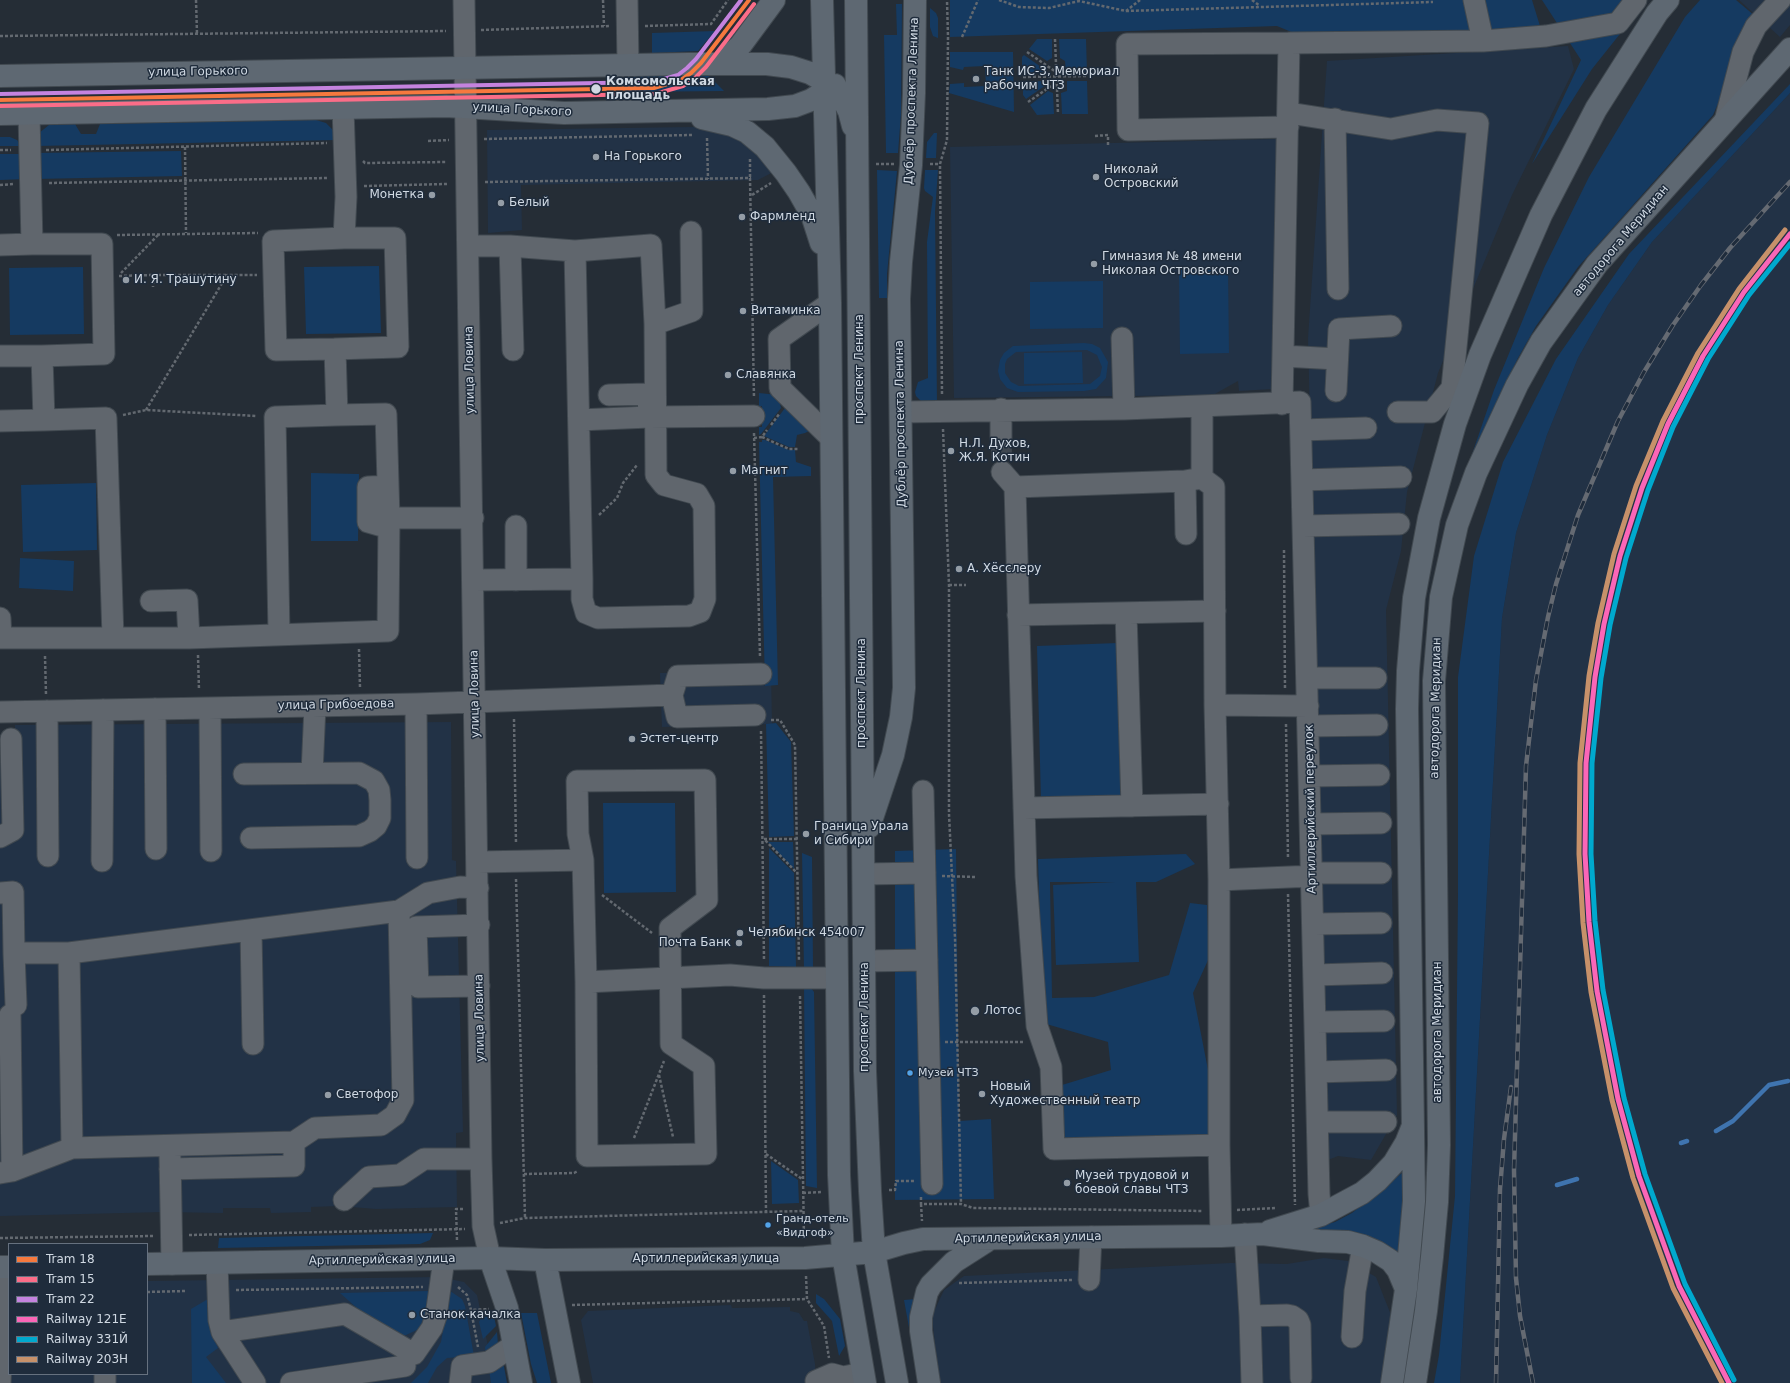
<!DOCTYPE html>
<html>
<head>
<meta charset="utf-8">
<style>
  body { margin:0 }
  #map { position:relative; width:1790px; height:1383px; overflow:hidden; background:#252d36; font-family:"DejaVu Sans",sans-serif }
  canvas { display:block }
  .legend { position:absolute; left:8px; top:1243px; width:140px; height:132px; box-sizing:border-box; background:#1f2c3c; border:1px solid #66717f; margin:0; padding:5px 7px; list-style:none; font-size:12px; color:#d0d9e3 }
  .legend li { display:flex; align-items:center; gap:8px; height:20px }
  .legend b { width:20px; border:1px solid #66717f }
</style>
</head>
<body>
<div id="map">
<canvas width="1790" height="1383"></canvas>
<ul class="legend">
<li><b style="height:5px;background:#f6793e"></b>Tram 18</li>
<li><b style="height:5px;background:#fb6d88"></b>Tram 15</li>
<li><b style="height:5px;background:#c483df"></b>Tram 22</li>
<li><b style="height:5px;background:#fa66b7"></b>Railway 121Е</li>
<li><b style="height:5px;background:#00a9ce"></b>Railway 331Й</li>
<li><b style="height:5px;background:#c7916a"></b>Railway 203Н</li>
</ul>
</div>
<script>
const c = document.querySelector('canvas').getContext('2d');
c.lineJoin = 'round';
function fillPath(path, color) { c.fillStyle = color; c.fill(path, 'evenodd'); }
const shape = rows => new Path2D(rows.map(r => 'M' + r).join(''));
function trace(path, color, width, dash) { c.strokeStyle = color; c.lineWidth = width; c.lineCap = dash ? 'butt' : 'round'; c.setLineDash(dash || []); c.stroke(path); }
function label(font, color, halo, rows, align = 'center') {
  c.font = font + ' "DejaVu Sans",sans-serif'; c.lineWidth = 3; c.setLineDash([]); c.textBaseline = 'middle'; c.strokeStyle = halo; c.fillStyle = color; for (const [text, x, y, turn = 0] of rows) {
    c.save(); c.translate(x, y); c.rotate((+turn || 0) * Math.PI / 180); c.textAlign = isNaN(turn) ? turn : align; if (halo) c.strokeText(text, 0, 0); c.fillText(text, 0, 0); c.restore();
  }
}
fillPath(shape([
  [1739,0,1790,0,1790,25,1780,37],
  [1568,46,1574,69,1512,195,1438,373,1407,492,1401,551,1386,610,1397,1115,1371,1160,1338,1156,1328,1160,1308,338,1327,61],
  [1790,93,1790,1383,1460,1383,1502,618,1516,533,1547,435,1578,358,1608,305,1652,242],
  [694,127,711,129,745,140,775,171,758,180,521,185,522,230,488,233,487,130],
  [1277,139,1273,389,1239,391,1238,381,1213,395,954,398,950,147],
  [771,670,772,724,662,727,660,673],
  [451,722,452,860,456,861,463,1132,456,1133,457,1207,376,1209,339,1206,311,1207,311,1212,271,1213,270,1208,223,1208,223,1213,164,1212,0,1216,0,735,15,734,15,725],
  [1324,1258,1348,1261,1376,1277,1391,1315,1388,1365,1384,1383,939,1383,932,1316,944,1290,964,1276,1231,1263,1287,1264],
  [440,1277,464,1282,477,1295,496,1383,0,1383,9,1374,147,1374,147,1281],
  [731,1305,732,1308,790,1307,790,1311,799,1313,804,1321,807,1321,815,1364,816,1383,593,1383,581,1320,588,1311]
]), '#223246');
fillPath(shape([
  [950,0,1532,0,1540,26,1470,35,1301,36,1277,26,950,37],
  [1542,0,1647,0,1592,69,1532,164,1581,60],
  [1700,0,1736,0,1755,16,1720,99,1713,115,1578,267,1536,326,1518,358,1501,393,1457,498,1494,390,1544,268,1589,177,1685,17],
  [896,4,902,4,901,114,898,153,886,153,884,35,897,35],
  [930,8,936,13,938,18,938,38,933,36,930,27],
  [733,30,739,35,720,49,716,50],
  [715,31,698,51,652,53,652,33],
  [1037,39,1052,39,1052,58,1047,61,1029,49],
  [1059,39,1086,39,1087,72,1066,72,1065,61,1060,58],
  [950,52,1013,52,1014,112,949,93,950,84,964,83,964,87,986,86,985,66,964,67,963,70,950,67],
  [1024,55,1044,69,1043,72,1022,73,1022,57],
  [708,75,724,91,625,92,626,76],
  [1043,81,1046,85,1026,99,1023,95,1023,82],
  [1067,81,1087,81,1088,114,1062,114,1061,93,1067,91],
  [1790,84,1790,93,1652,242,1608,305,1578,358,1547,435,1516,533,1502,618,1460,1383,1434,1383,1439,1355,1455,1196,1458,893,1458,677,1474,556,1503,462,1556,359,1629,254],
  [1048,91,1053,93,1054,114,1037,115,1030,105],
  [316,120,326,123,333,130,336,140,36,146,39,133,49,125,75,124,81,134,96,134,100,124],
  [934,133,937,133,936,158,926,158,927,142],
  [0,137,10,137,17,140,22,146,0,146],
  [181,151,182,176,35,179,34,153],
  [0,154,26,154,26,179,0,180],
  [877,170,897,171,887,274,887,298,879,298],
  [925,170,938,170,935,212,937,404,923,403,916,396,915,392,918,382,928,378,927,242,933,197,925,191,924,188],
  [379,266,381,333,306,334,304,267],
  [83,267,84,334,10,335,9,268],
  [1179,270,1228,270,1229,353,1180,354],
  [1103,281,1103,328,1030,329,1030,282],
  [1084,343,1092,344,1100,348,1108,362,1106,378,1096,389,1084,391,1018,392,1007,388,1000,379,998,371,1000,360,1004,353,1013,346],
  [1087,350,1097,355,1102,367,1100,376,1090,384,1019,386,1011,382,1005,373,1005,364,1007,359,1016,352],
  [1082,352,1083,383,1024,384,1024,353],
  [759,393,778,395,781,408,761,434,759,435,759,427,762,427,762,406,759,407],
  [781,397,811,430,805,433,797,435,795,447,789,447,764,436,785,408],
  [762,440,765,440,789,450,795,450,796,462,811,467,811,476,773,477,778,685,765,686,759,442,762,442],
  [311,473,359,474,358,541,311,541],
  [96,483,97,550,23,552,21,485],
  [20,558,74,561,73,591,19,588],
  [1118,643,1123,800,1041,801,1037,646],
  [776,723,791,742,794,836,769,837,766,724],
  [603,803,675,803,676,892,604,893],
  [768,842,793,842,794,869,769,843],
  [769,848,794,873,796,967,769,966],
  [956,849,959,1121,991,1119,994,1199,895,1200,895,851],
  [802,853,812,857,813,967,804,970],
  [1186,854,1195,864,1156,882,1136,882,1139,962,1056,965,1053,885,1115,882,1050,882,1052,998,1094,997,1169,975,1190,903,1207,905,1209,958,1193,993,1209,1075,1211,1136,1058,1140,1062,1085,1111,1070,1108,1042,1043,1023,1038,859],
  [804,986,811,988,814,992,817,1188,806,1186],
  [771,1161,798,1180,799,1203,772,1204],
  [1402,1173,1406,1178,1400,1256,1312,1233,1311,1229,1335,1222,1352,1213],
  [433,1233,430,1240,420,1244,218,1248,219,1238],
  [430,1291,428,1310,424,1323,419,1329,406,1335,398,1335,375,1324,340,1293],
  [450,1291,462,1299,465,1306,474,1356,447,1358,437,1367,428,1383,411,1383,427,1367,441,1342],
  [816,1294,824,1299,840,1319,845,1346,839,1356,832,1321,816,1303],
  [208,1299,211,1332,218,1348,206,1357,226,1383,192,1383,191,1309],
  [916,1299,919,1383,904,1300],
  [521,1313,537,1313,551,1383,537,1383,531,1364],
  [494,1316,496,1326,483,1339,479,1322,482,1317],
  [497,1332,498,1345,486,1355,485,1347],
  [503,1361,507,1383,491,1383,489,1369]
]), '#153a61');
trace(shape([
  [1716,1131,1733,1121,1769,1085,1788,1081],
  [1681,1143,1687,1141],
  [1557,1185,1577,1179]
]), '#3f74af', 4.5);
trace(shape([
  [1001,438,1002,472]
]), '#3f4750', 21, [21, 10]);
const minor = shape([
  [464,0,481,1159,483,1226,490,1258],
  [627,0,628,65],
  [1474,0,1483,41],
  [1289,113,1391,129,1437,120,1478,123,1452,388,1432,412,1398,412],
  [1335,119,1338,289],
  [1725,121,1743,52,1756,26,1780,0],
  [1288,127,1128,130,1127,44,1289,43],
  [32,244,102,244,104,354,42,356],
  [0,245,32,244,29,114],
  [468,246,510,246,575,251,651,245,655,324,656,475,664,485,697,494,704,506,705,599,700,612,689,616,598,618,586,613,582,599,582,579,474,580],
  [510,246,513,350],
  [575,251,582,579],
  [830,303,779,339,780,388,831,438],
  [655,324,692,311,691,232],
  [1122,338,1124,409],
  [335,349,276,350,273,241,344,238],
  [0,356,42,356,44,420,0,421],
  [1283,356,1337,359],
  [1336,391,1339,329,1391,326],
  [609,395,648,394,649,416],
  [1282,404,1289,43,1483,41,1546,36,1618,23,1636,0],
  [1001,409,1001,438],
  [901,412,1124,409,1300,402,1319,1194,1321,1215],
  [44,420,106,418,113,638],
  [579,420,649,417,754,416],
  [1301,430,1366,428],
  [1002,472,1015,487,1026,876,1037,1026,1051,1067,1054,1149,1219,1145],
  [1202,478,1202,406],
  [1302,480,1401,477],
  [1185,481,1186,534],
  [388,486,368,487,368,522,389,528],
  [1015,487,1185,481,1202,478,1214,487,1215,705,1219,880,1219,1145,1221,1236],
  [389,518,473,518],
  [516,526,516,580],
  [1303,526,1399,524],
  [151,601,187,600,189,638],
  [1126,613,1132,806],
  [1018,615,1215,611],
  [0,618,1,638,189,638,388,631,389,518,386,414,337,415,335,349,398,347,395,238,344,238,346,197,343,108],
  [279,634,275,417,337,415],
  [1307,678,1376,678],
  [416,704,417,858],
  [1215,705,1308,706],
  [210,708,211,851],
  [155,709,156,849],
  [47,711,48,856],
  [0,712,416,704,672,695],
  [755,715,677,717,672,695,678,676,761,674],
  [1309,726,1377,725],
  [312,773,315,706],
  [244,774,359,773,374,781,379,790,380,800,380,818,376,826,370,831,359,836,251,838],
  [1310,776,1379,775],
  [923,791,932,1184],
  [1024,808,1218,804],
  [1311,824,1381,823],
  [0,837,13,830,11,739],
  [583,860,578,834,577,781,705,780,707,900,670,928,671,1044,704,1066,706,1154,587,1156,586,982],
  [102,861,103,710],
  [478,862,583,860,586,982,730,975,764,978,837,978],
  [1313,873,1381,873],
  [864,874,925,873],
  [1219,880,1313,876],
  [0,893,13,892,14,953,69,953],
  [1314,924,1381,923],
  [479,925,416,927,418,987,479,986],
  [251,930,253,1044],
  [14,953,16,1005],
  [865,961,927,960],
  [1315,975,1382,973],
  [10,1015,12,1171],
  [1316,1022,1384,1021],
  [1316,1072,1386,1070],
  [1318,1122,1386,1122],
  [72,1148,69,953,399,911,428,893,460,887,478,888],
  [170,1155,172,1264],
  [170,1169,294,1166,294,1142],
  [0,1173,12,1171,72,1148,294,1142,315,1128,381,1125,395,1115,403,1100,399,911],
  [344,1200,369,1177,400,1175,424,1159,481,1159],
  [1245,1234,1250,1316,1252,1383],
  [217,1263,219,1320,222,1332,345,1314,414,1354,432,1328,436,1316,444,1259],
  [1089,1280,1091,1237],
  [1250,1316,1287,1315,1292,1316,1298,1320,1300,1325,1301,1378],
  [222,1332,255,1383],
  [1352,1337,1355,1291,1363,1246],
  [816,1381,832,1374,843,1377,863,1373],
  [0,1383,6,1267],
  [105,1383,105,1374],
  [291,1383,405,1366],
  [460,1383,462,1366,489,1362,514,1345]
]);
const major = shape([
  [822,0,830,303,839,1175,843,1255,865,1383],
  [856,0,865,1071,870,1191,874,1252,897,1383],
  [719,64,740,46,774,0],
  [0,76,688,64,767,64,791,67,810,73,824,81,842,98,849,111,853,126],
  [0,114,446,106,564,113,768,109,795,106,811,100,835,85],
  [702,118,732,125,747,132,765,147,786,173,799,192,812,215,821,243],
  [869,827,893,755,901,717,904,688,899,299,901,262,911,165,914,93,915,0],
  [1270,1231,1321,1215,1362,1193,1377,1181,1394,1163,1406,1143,1412,1128],
  [490,1258,507,1308,521,1383],
  [545,1260,569,1383],
  [147,1264,490,1258,545,1260,805,1258,874,1252,904,1243,923,1239,1221,1236,1263,1234,1319,1241,1348,1242,1363,1246,1377,1252,1391,1261,1398,1270,1406,1289],
  [0,1267,9,1267],
  [929,1383,921,1331,921,1317,927,1292,931,1285,954,1262,990,1239],
  [1392,1383,1406,1289,1414,1201,1407,709,1408,671,1414,598,1429,518,1455,424,1480,355,1541,215,1596,109,1657,13,1668,0],
  [1415,1383,1426,1311,1432,1257,1437,1202,1439,1145,1434,681,1441,597,1457,525,1476,473,1517,385,1541,342,1597,264,1790,49]
]);
trace(minor, '#414950', 23);
trace(major, '#414950', 24);
trace(shape([
  [196,0,197,34],
  [603,0,604,26],
  [999,0,1019,7,1049,8,1079,1,1126,11,1433,2],
  [1252,0,1260,6],
  [1126,11,1140,0],
  [645,26,711,24,728,0],
  [481,30,610,26],
  [0,36,446,31],
  [962,37,978,0],
  [1055,39,1058,114],
  [1027,52,1056,72],
  [1023,77,1087,76],
  [1028,102,1057,82],
  [1095,136,1108,135,1108,145],
  [707,138,708,179],
  [484,139,693,135],
  [428,141,449,140],
  [185,147,186,233],
  [0,150,11,150],
  [46,150,327,143],
  [750,159,750,178],
  [363,161,365,163,447,162],
  [876,164,894,164],
  [930,164,940,164],
  [485,182,750,178,754,398],
  [49,183,327,178],
  [0,185,14,184],
  [364,186,447,184],
  [752,195,771,183],
  [117,235,258,233],
  [121,273,159,234],
  [153,275,226,275],
  [119,276,153,275,153,287],
  [942,394,940,164,947,140,948,37,947,0],
  [146,410,227,275,257,275],
  [123,415,146,410,257,416],
  [771,425,780,413],
  [943,429,949,585,949,814,955,938,961,1204],
  [754,433,760,656],
  [762,437,789,449,798,449],
  [754,438,762,437,767,430],
  [599,515,617,498,623,483,637,465],
  [1284,550,1285,689],
  [949,585,966,585],
  [359,649,360,688],
  [198,655,199,690],
  [45,656,46,695],
  [514,719,516,844],
  [771,720,780,720,795,745,799,961],
  [1286,724,1288,859],
  [761,731,764,960],
  [797,839,764,839,798,874],
  [942,876,976,877],
  [516,879,525,1218],
  [1288,894,1295,1205],
  [602,895,652,933],
  [764,995,766,1212],
  [800,996,804,1239],
  [945,1042,1024,1042],
  [659,1075,673,1137],
  [634,1138,664,1061],
  [766,1154,802,1179],
  [524,1174,574,1173,578,1171],
  [889,1190,895,1190,896,1181,915,1181],
  [803,1193,822,1192],
  [921,1197,921,1204,961,1204,973,1208,1203,1211],
  [921,1204,922,1221],
  [1237,1210,1276,1208],
  [500,1223,525,1218,803,1211],
  [189,1235,465,1229],
  [0,1238,154,1236],
  [457,1240,456,1209,464,1209],
  [806,1276,807,1299,824,1326,829,1358],
  [959,1283,1072,1280],
  [458,1287,467,1295,471,1310,489,1309],
  [236,1290,423,1287],
  [147,1292,185,1291],
  [572,1305,807,1299],
  [471,1310,478,1347]
]), '#636970', 2.5, [3, 2]);
trace(minor, '#60666d', 21);
trace(major, '#5e6872', 22);
const rail = shape([
  [1496,1383,1500,1189,1504,1139,1511,1087],
  [1533,1383,1520,1316,1516,1278,1514,1170,1526,766,1536,680,1548,617,1556,584,1578,515,1618,421,1644,372,1673,325,1701,285,1730,248,1790,182]
]);
trace(rail, '#656a72', 4.5);
trace(rail, '#1f2c3c', 3, [9]);
trace(shape([
  [1729,1383,1679,1286,1639,1176,1618,1099,1597,991,1589,922,1585,854,1586,763,1595,677,1604,624,1620,556,1642,488,1668,424,1703,356,1744,292,1790,234]
]), '#fa66b7', 5);
trace(shape([
  [1734,1380,1685,1284,1645,1174,1624,1098,1603,990,1595,921,1591,854,1592,763,1601,678,1610,625,1626,558,1648,490,1673,427,1708,359,1749,295,1790,244]
]), '#00a9ce', 5);
trace(shape([
  [1722,1383,1673,1288,1633,1178,1612,1100,1591,992,1583,923,1579,854,1580,763,1589,676,1598,623,1614,554,1636,486,1663,421,1698,353,1739,289,1785,230]
]), '#c7916a', 5);
trace(shape([
  [0,100,654,88,681,80,691,73,701,63,749,0]
]), '#f6793e', 4);
trace(shape([
  [0,106,655,94,683,86,695,78,706,67,754,4]
]), '#fb6d88', 4);
trace(shape([
  [0,94,653,82,678,75,687,68,696,59,741,0]
]), '#c483df', 4);
for (const [x, y, r, color] of [
  [976,79,4,"#949da6"],
  [596,89,5.5,"#d0d9e3"],
  [596,157,4,"#949da6"],
  [1096,177,4,"#949da6"],
  [432,195,4,"#949da6"],
  [501,203,4,"#949da6"],
  [742,217,4,"#949da6"],
  [1094,264,4,"#949da6"],
  [126,280,4,"#949da6"],
  [743,311,4,"#949da6"],
  [728,375,4,"#949da6"],
  [951,451,4,"#949da6"],
  [733,471,4,"#949da6"],
  [959,569,4,"#949da6"],
  [632,739,4,"#949da6"],
  [806,834,4,"#949da6"],
  [740,933,4,"#949da6"],
  [739,943,4,"#949da6"],
  [975,1011,5,"#949da6"],
  [910,1073,3.5,"#53a3e8"],
  [982,1094,4,"#949da6"],
  [328,1095,4,"#949da6"],
  [1067,1183,4,"#949da6"],
  [768,1225,3.5,"#53a3e8"],
  [412,1315,4,"#949da6"]
]) { const dot = new Path2D(); dot.arc(x, y, r, 0, 2 * Math.PI); c.fillStyle = color; c.fill(dot); trace(dot, '#1f2c3c', 1.5); }
label('11px', '#d0d9e3', '#1f2c3c', [
  ["Музей ЧТЗ",918,1073],
  ["Гранд-отель",776,1219],
  ["«Видгоф»",776,1233]
], 'left');
label('12px', '#d0d9e3', '#1f2c3c', [
  ["улица Горького",198,72,-1],
  ["Дублёр проспекта Ленина",912,101,-88],
  ["улица Горького",522,110,3],
  ["автодорога Меридиан",1621,241,-50],
  ["проспект Ленина",860,369,-90],
  ["улица Ловина",470,370,-91],
  ["Дублёр проспекта Ленина",901,424,-91],
  ["проспект Ленина",862,693,-90],
  ["улица Ловина",475,694,-91],
  ["улица Грибоедова",336,705,-1],
  ["автодорога Меридиан",1436,708,-89],
  ["Артиллерийский переулок",1311,809,-91],
  ["проспект Ленина",865,1017,-90],
  ["улица Ловина",480,1018,-91],
  ["автодорога Меридиан",1438,1032,-90],
  ["Артиллерийская улица",1028,1238,-1],
  ["Артиллерийская улица",706,1259],
  ["Артиллерийская улица",382,1260,-1]
]);
label('12px', '#d0d9e3', '#1f2c3c', [
  ["Танк ИС-3, Мемориал",984,72],
  ["рабочим ЧТЗ",984,86],
  ["На Горького",604,157],
  ["Николай",1104,170],
  ["Островский",1104,184],
  ["Монетка",424,195,"right"],
  ["Белый",509,203],
  ["Фармленд",750,217],
  ["Гимназия № 48 имени",1102,257],
  ["Николая Островского",1102,271],
  ["И. Я. Трашутину",134,280],
  ["Витаминка",751,311],
  ["Славянка",736,375],
  ["Н.Л. Духов,",959,444],
  ["Ж.Я. Котин",959,458],
  ["Магнит",741,471],
  ["А. Хёсслеру",967,569],
  ["Эстет-центр",640,739],
  ["Граница Урала",814,827],
  ["и Сибири",814,841],
  ["Челябинск 454007",748,933],
  ["Почта Банк",731,943,"right"],
  ["Лотос",984,1011],
  ["Новый",990,1087],
  ["Художественный театр",990,1101],
  ["Светофор",336,1095],
  ["Музей трудовой и",1075,1176],
  ["боевой славы ЧТЗ",1075,1190],
  ["Станок-качалка",420,1315]
], 'left');
label('bold 12px', '#d0d9e3', '#1f2c3c', [
  ["Комсомольская",606,82],
  ["площадь",606,96]
], 'left');
</script>
</body>
</html>
